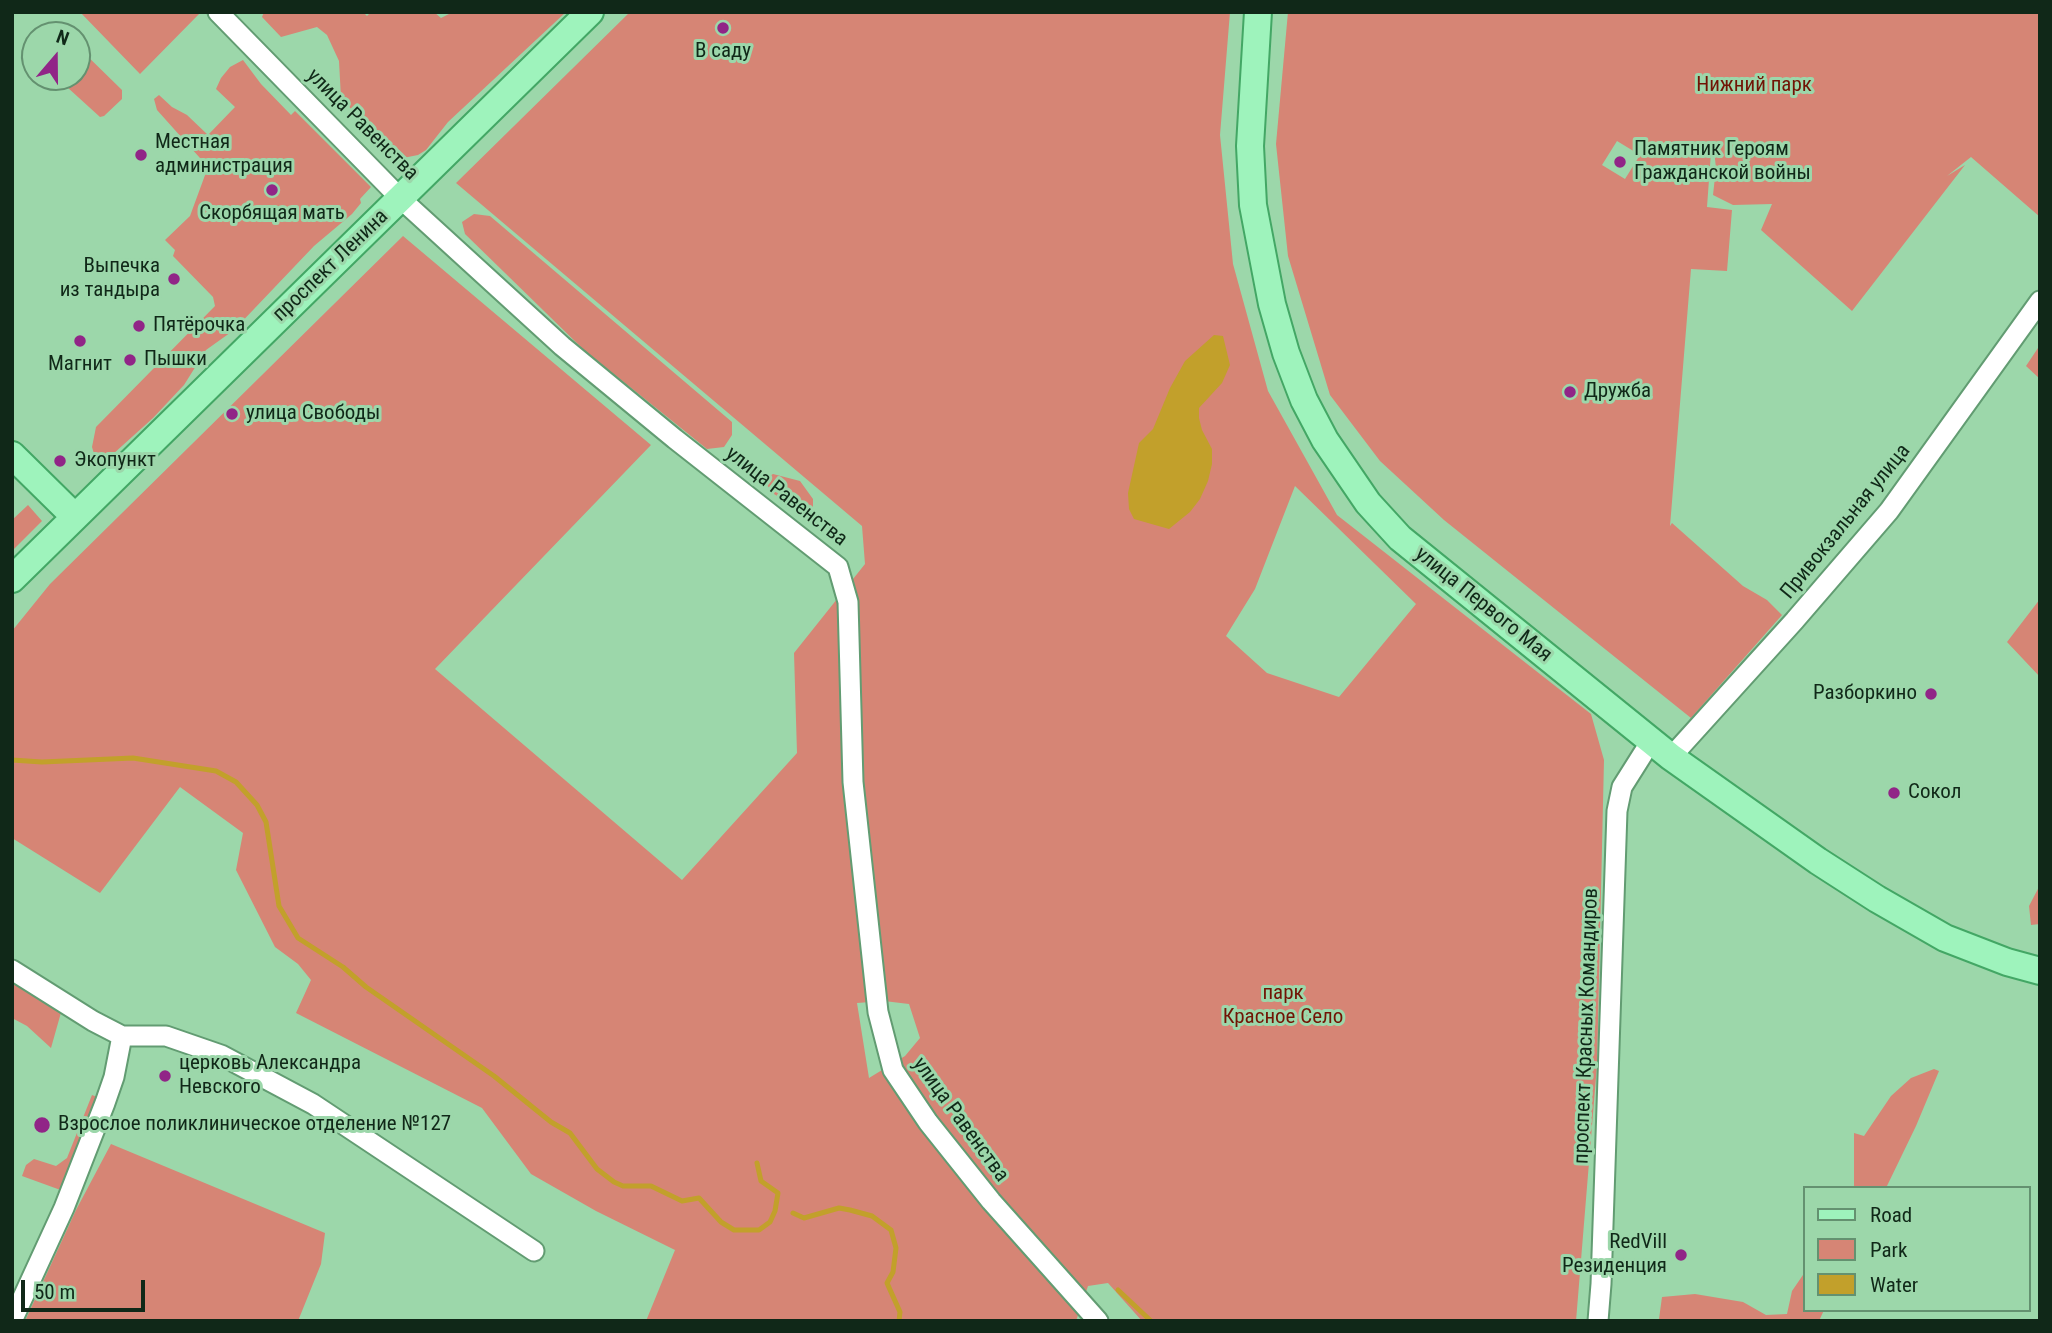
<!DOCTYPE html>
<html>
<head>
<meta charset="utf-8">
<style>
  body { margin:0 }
  #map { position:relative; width:2052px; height:1333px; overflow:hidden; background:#9cd7aa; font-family:"Roboto Condensed",sans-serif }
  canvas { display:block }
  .frame { position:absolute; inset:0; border:14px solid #102818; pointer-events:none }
  .legend { position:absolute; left:1803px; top:1186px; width:228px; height:126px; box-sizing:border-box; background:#9cd7aa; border:2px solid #649170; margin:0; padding:9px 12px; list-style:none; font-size:21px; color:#102818 }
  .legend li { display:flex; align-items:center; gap:14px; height:35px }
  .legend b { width:35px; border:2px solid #649170 }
  .north { position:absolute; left:21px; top:21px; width:70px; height:70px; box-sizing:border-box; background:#9cd7aa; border:2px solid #649170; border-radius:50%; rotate:20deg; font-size:19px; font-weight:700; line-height:28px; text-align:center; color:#102818 }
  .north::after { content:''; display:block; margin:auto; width:24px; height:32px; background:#912587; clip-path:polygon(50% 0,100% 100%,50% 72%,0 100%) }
  .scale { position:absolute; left:21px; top:1280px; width:124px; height:32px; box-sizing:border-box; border:4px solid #102818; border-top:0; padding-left:9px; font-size:21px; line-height:24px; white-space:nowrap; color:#102818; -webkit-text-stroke:5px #9cd7aa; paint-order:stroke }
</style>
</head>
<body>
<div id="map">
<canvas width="2052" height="1333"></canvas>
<div class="frame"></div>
<ul class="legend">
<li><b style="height:9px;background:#9ef3bc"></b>Road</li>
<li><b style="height:19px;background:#d68575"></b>Park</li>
<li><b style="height:19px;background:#c2a02b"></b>Water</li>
</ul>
<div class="north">N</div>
<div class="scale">50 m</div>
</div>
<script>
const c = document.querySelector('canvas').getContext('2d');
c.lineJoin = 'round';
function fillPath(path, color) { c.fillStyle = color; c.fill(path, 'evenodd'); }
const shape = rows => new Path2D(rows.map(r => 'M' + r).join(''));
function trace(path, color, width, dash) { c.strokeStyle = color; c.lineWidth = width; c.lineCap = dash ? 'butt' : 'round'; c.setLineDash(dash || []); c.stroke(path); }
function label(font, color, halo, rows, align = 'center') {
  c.font = font + ' "Roboto Condensed",sans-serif'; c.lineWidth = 6; c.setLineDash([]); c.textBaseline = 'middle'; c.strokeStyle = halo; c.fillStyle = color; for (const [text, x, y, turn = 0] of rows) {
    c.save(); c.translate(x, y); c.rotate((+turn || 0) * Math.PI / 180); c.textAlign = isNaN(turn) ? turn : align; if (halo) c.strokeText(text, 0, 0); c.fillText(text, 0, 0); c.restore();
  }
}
fillPath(shape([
  [80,12,201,12,140,74],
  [264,12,363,12,367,16,371,12,434,12,441,18,453,12,566,12,448,122,426,150,418,155,403,158,392,153,341,98,339,61,327,35,317,27,281,37,262,17],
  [630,12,1230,12,1220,135,1233,264,1268,391,1337,515,1591,714,1604,760,1597,1065,1576,1321,1142,1321,1108,1283,1088,1286,1076,1321,646,1321,675,1250,596,1211,531,1174,482,1108,296,1013,311,980,298,964,275,947,236,870,243,833,180,787,100,893,12,838,12,631,50,584,403,236,651,445,435,669,682,880,797,753,794,653,865,564,862,526,456,183],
  [1295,486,1416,604,1339,697,1267,673,1226,636,1255,589],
  [884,1001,909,1004,920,1038,905,1056,869,1078,857,1003],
  [1288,12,2040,12,2040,217,1971,157,1947,176,1965,165,1852,311,1761,230,1772,204,1733,205,1713,195,1716,168,1714,150,1711,152,1707,207,1732,210,1727,271,1691,269,1670,526,1672,523,1743,586,1767,600,1782,615,1691,718,1444,520,1380,461,1330,395,1288,256,1276,144],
  [1617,141,1640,155,1625,179,1602,165],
  [77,46,122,90,122,99,104,116,100,117,56,77,77,77],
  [243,60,261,84,291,115,295,111,371,187,360,199,361,203,352,214,314,246,234,330,206,350,184,385,153,418,102,464,95,457,92,447,96,427,215,306,213,297,173,256,175,250,165,240,190,216,208,167,157,110,154,99,159,95,172,107,187,115,208,135,235,107,216,89,221,78,230,67],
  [474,214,490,216,732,422,732,435,724,447,707,449,584,350,465,234,462,222],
  [2040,345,2040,379,2026,366],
  [773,474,800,481,813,499,813,512,801,511,774,494,763,480],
  [28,505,42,521,12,551,12,520],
  [2040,599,2040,677,2007,642],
  [2040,885,2040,924,2031,925,2029,906],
  [12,975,62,1009,51,1048,27,1026,12,1018],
  [1934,1069,1939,1071,1916,1126,1886,1188,1854,1188,1854,1133,1864,1136,1891,1096,1911,1078],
  [92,1095,102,1099,66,1192,22,1176,26,1165,34,1159,56,1166,67,1158],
  [111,1144,325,1233,321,1264,298,1321,25,1321,76,1210],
  [1805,1272,1805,1310,1824,1310,1819,1321,1630,1321,1659,1319,1662,1297,1695,1294,1743,1302,1766,1315,1787,1314,1792,1291]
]), '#d68575');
fillPath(shape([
  [1214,335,1223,336,1230,365,1222,383,1199,408,1199,418,1202,430,1212,449,1212,464,1208,481,1200,499,1190,512,1169,529,1134,519,1129,509,1128,493,1139,443,1153,429,1170,388,1185,361]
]), '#c2a02b');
trace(shape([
  [12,760,42,762,133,758,216,771,236,782,257,805,266,822,279,906,298,938,343,967,366,987,494,1076,551,1122,570,1133,597,1169,614,1182,623,1186,651,1186,682,1201,699,1198,721,1222,734,1230,759,1230,770,1222,775,1211,778,1193,761,1181,757,1163],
  [793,1213,804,1218,839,1208,850,1210,872,1216,891,1230,896,1248,893,1272,887,1283,900,1312,899,1321],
  [1118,1290,1151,1321]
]), '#c2a02b', 5);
const minor = shape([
  [218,12,401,199,562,346,675,439,838,567,848,602,853,782,878,1012,893,1070,928,1122,991,1201,1098,1321],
  [1671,757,1795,620,1889,511,2040,301],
  [12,970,93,1021,122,1036,166,1036,221,1055,313,1104,534,1251],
  [12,1321,64,1208,105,1103,114,1077,122,1036],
  [1598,1321,1601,1284,1617,811,1622,787,1651,741]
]);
const major = shape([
  [1258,12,1250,146,1253,205,1272,304,1286,353,1304,400,1325,440,1368,503,1400,538,1671,757,1818,861,1877,899,1945,938,2007,962,2040,971],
  [12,455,75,517],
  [12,579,590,12]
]);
trace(minor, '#629c72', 23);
trace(major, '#43a765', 30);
trace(minor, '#fff', 19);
trace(major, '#9ef3bc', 26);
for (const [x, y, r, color] of [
  [723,28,7,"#912587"],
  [141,155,7,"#912587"],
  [1620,162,7,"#912587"],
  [272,190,7,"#912587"],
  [174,279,7,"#912587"],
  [139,326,7,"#912587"],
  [80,341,7,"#912587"],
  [130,360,7,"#912587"],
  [1570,392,7,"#912587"],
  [232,414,7,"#912587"],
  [60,461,7,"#912587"],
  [1931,694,7,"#912587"],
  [1894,793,7,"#912587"],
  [165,1076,7,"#912587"],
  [42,1125,9,"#912587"],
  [1681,1255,7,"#912587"]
]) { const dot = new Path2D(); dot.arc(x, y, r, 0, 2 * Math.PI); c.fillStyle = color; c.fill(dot); trace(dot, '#9cd7aa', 2.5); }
label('21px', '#102818', '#9cd7aa', [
  ["В саду",723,52,"center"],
  ["Местная",155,143],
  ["администрация",155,167],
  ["Памятник Героям",1634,150],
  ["Гражданской войны",1634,174],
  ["Скорбящая мать",272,214,"center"],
  ["Выпечка",160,267,"right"],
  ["из тандыра",160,291,"right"],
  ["Пятёрочка",153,326],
  ["Пышки",144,360],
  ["Магнит",80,365,"center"],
  ["Дружба",1584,392],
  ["улица Свободы",246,414],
  ["Экопункт",74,461],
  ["Разборкино",1917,694,"right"],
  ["Сокол",1908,793],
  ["церковь Александра",179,1064],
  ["Невского",179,1088],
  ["Взрослое поликлиническое отделение №127",58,1125],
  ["RedVill",1667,1243,"right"],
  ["Резиденция",1667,1267,"right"]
], 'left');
label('21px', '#711304', '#9cd7aa', [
  ["Нижний парк",1754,86],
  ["парк",1283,994],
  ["Красное Село",1283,1018]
]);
label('21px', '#102818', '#9cd7aa', [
  ["улица Равенства",362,125,45],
  ["проспект Ленина",331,266,-44],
  ["улица Равенства",786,497,38],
  ["Привокзальная улица",1846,522,-51],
  ["улица Первого Мая",1483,605,39],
  ["проспект Красных Командиров",1587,1026,-88],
  ["улица Равенства",960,1120,54]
]);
</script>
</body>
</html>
